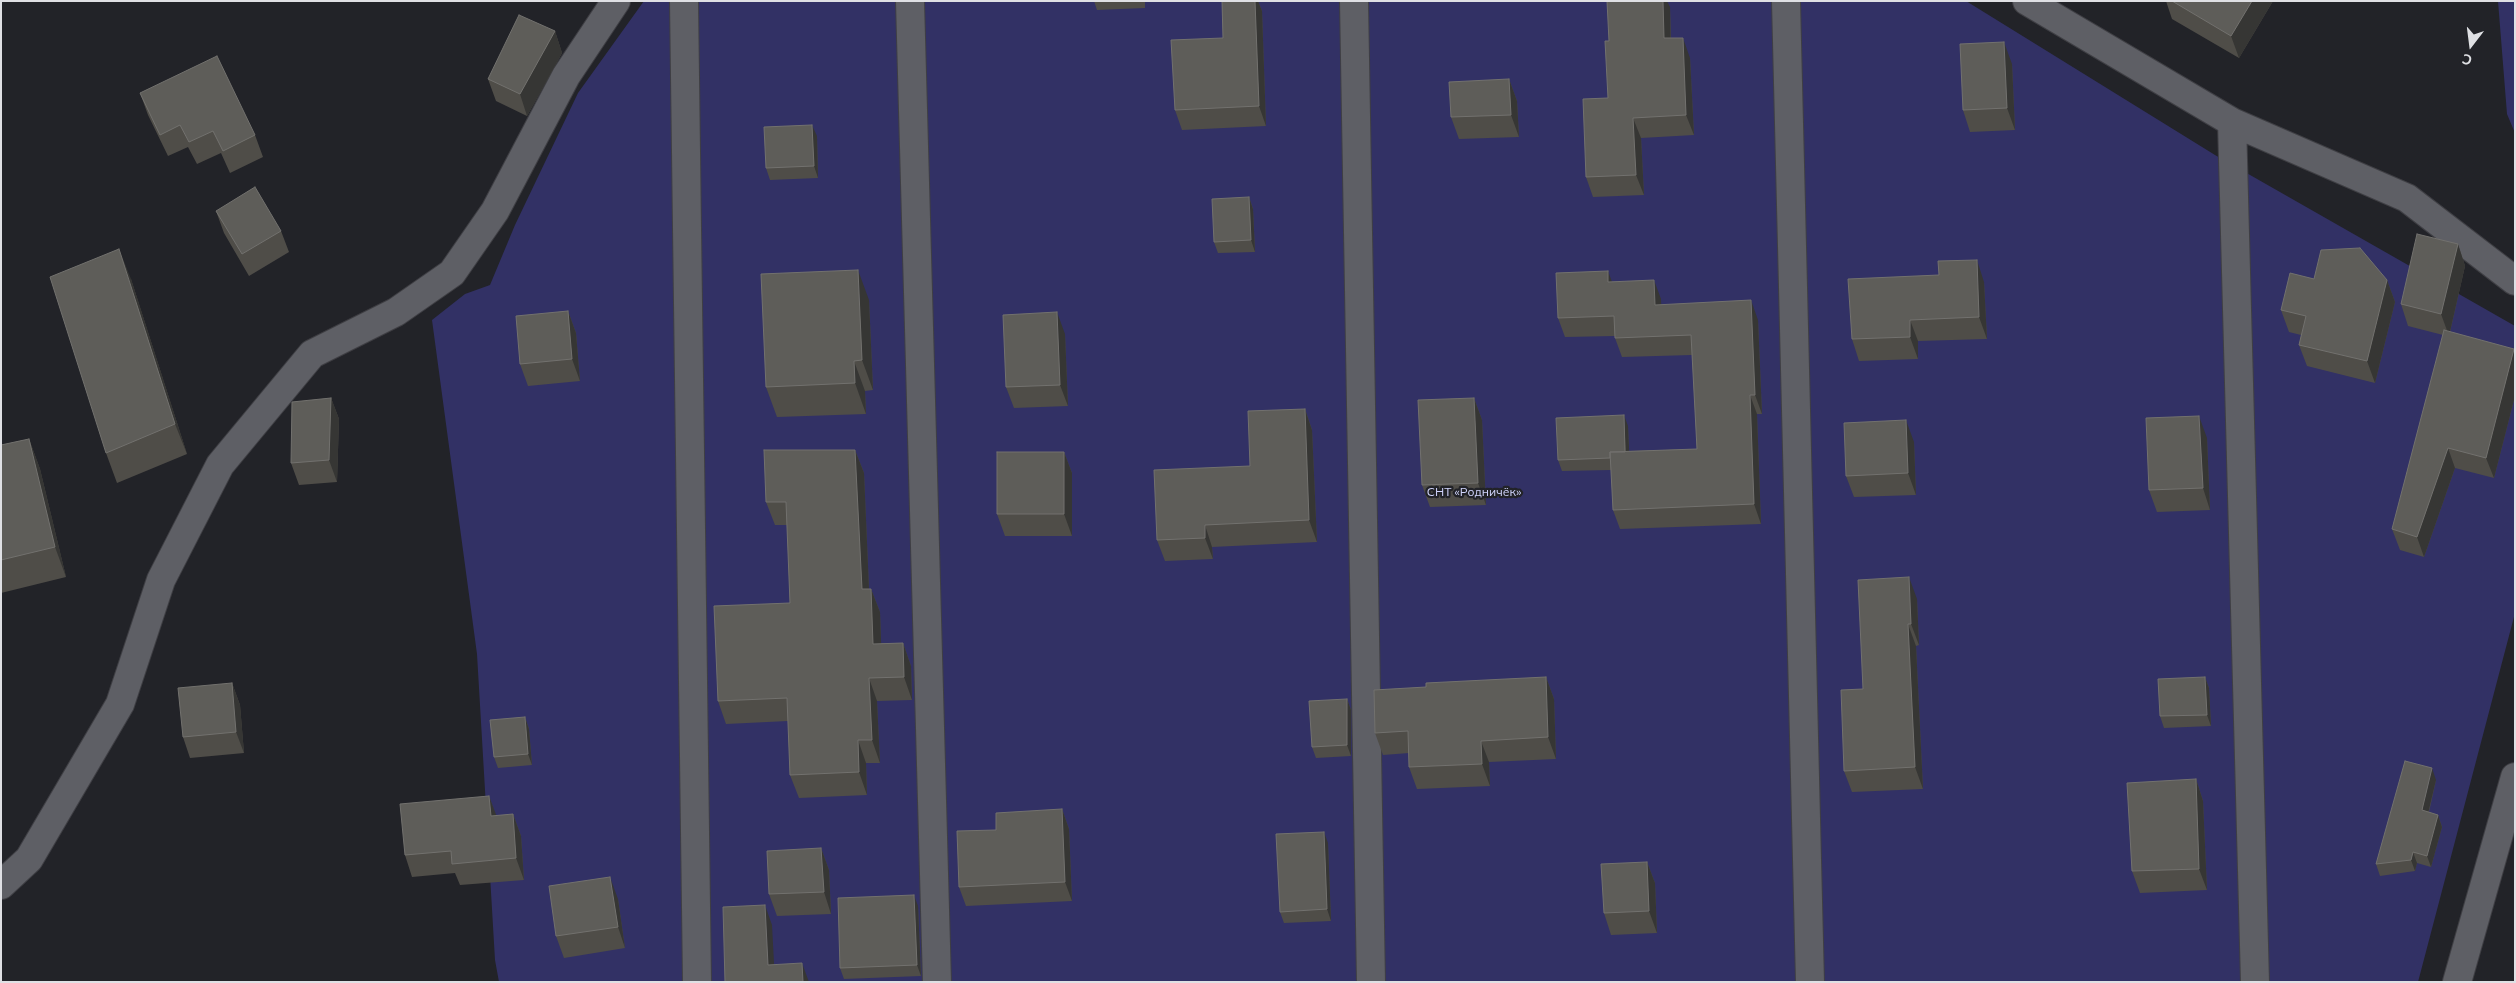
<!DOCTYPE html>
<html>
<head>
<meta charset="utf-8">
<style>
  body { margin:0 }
  #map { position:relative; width:2516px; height:983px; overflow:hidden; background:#222328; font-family:Mulish,sans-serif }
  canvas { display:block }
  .frame { position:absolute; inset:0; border:2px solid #dfe0e4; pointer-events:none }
  .north { position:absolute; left:2446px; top:20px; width:50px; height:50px; -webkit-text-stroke:4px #222328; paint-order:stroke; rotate:195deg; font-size:14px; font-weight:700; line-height:20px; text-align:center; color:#dfe0e4 }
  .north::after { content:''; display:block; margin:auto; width:18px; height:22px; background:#dfe0e4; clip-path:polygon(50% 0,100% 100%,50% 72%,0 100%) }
</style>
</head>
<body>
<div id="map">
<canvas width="2516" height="983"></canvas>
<div class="frame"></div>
<div class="north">С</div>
</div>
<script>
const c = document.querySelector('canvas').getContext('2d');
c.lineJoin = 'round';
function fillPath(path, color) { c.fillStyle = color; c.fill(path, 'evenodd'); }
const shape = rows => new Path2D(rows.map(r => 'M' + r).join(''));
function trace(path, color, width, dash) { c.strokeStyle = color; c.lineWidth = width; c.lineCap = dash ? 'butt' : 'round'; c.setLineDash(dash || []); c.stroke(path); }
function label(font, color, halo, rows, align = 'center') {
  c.font = font + ' Mulish,sans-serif'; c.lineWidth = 4.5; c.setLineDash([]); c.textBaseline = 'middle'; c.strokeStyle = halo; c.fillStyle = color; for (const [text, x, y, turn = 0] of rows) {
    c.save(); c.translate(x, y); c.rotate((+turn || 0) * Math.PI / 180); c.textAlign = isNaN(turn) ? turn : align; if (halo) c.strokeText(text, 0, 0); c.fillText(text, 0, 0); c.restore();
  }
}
fillPath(shape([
  [644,1,1966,1,2215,155,2515,326,2515,613,2418,982,499,982,495,960,477,654,432,320,465,294,490,285,515,225,578,93],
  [2498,1,2515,1,2515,133,2507,114]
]), '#323165');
const minor = shape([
  [684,1,697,982],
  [910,1,937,982],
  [1354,1,1371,982],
  [1786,1,1810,982],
  [2027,1,2232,122,2407,198,2515,281],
  [2232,122,2255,982],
  [1,885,29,859,120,704,161,580,220,465,312,354,396,312,452,273,495,211,566,76,616,1],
  [2457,982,2515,777]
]);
trace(minor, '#3f3f44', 30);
trace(minor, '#5e5f65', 28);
fillPath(shape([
  [1094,1,1145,1,1145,8,1097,10],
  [1222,1,1258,1,1262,11,1266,126,1182,130,1175,110,1223,38],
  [2166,1,2273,1,2239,58,2172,19],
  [1670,7,1671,38,1690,58,1694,135,1641,138,1644,195,1593,197,1586,177,1608,98,1609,41],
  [555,31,562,53,527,116,496,101,488,79],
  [2012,64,2015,130,1970,132,1963,110],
  [1509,79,1517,101,1519,137,1459,139,1451,117],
  [140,93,255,135,263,157,230,173,221,153,197,164,188,147,168,156,148,115],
  [817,136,818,178,770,180,766,168],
  [1249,197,1253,209,1255,252,1218,253,1214,242],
  [216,211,281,231,289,252,249,276,224,233],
  [2458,244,2465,266,2450,332,2514,349,2515,396,2494,478,2455,468,2424,557,2400,550,2392,529,2443,335,2408,326,2401,304],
  [131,279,187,454,117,483,106,453],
  [2314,279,2387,280,2395,302,2375,383,2307,366,2299,345,2301,335,2289,332,2281,310],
  [1612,282,1661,299,1661,305,1758,320,1762,414,1757,414,1761,524,1620,529,1613,510,1611,470,1562,471,1558,460,1628,426,1629,451,1697,449,1692,355,1622,357,1615,338,1615,336,1565,337,1558,318],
  [1984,282,1987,339,1918,341,1918,359,1859,361,1852,339],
  [869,300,873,390,865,391,866,414,777,417,766,387],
  [568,311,576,333,580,381,528,386,520,364],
  [1065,334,1068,406,1014,408,1006,387],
  [331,398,339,419,337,482,299,485,291,463],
  [1474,398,1482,420,1486,505,1430,507,1422,485],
  [1305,409,1312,430,1317,542,1212,547,1213,559,1165,561,1157,540,1250,466],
  [2207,438,2210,510,2157,512,2149,490],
  [29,439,40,469,66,577,1,593,1,445],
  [1914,442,1916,495,1854,497,1846,476],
  [855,450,864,473,869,589,871,589,880,612,881,643,903,643,911,666,912,700,877,701,880,763,866,763,867,795,799,798,790,775,788,721,726,724,718,701,790,603,787,525,775,525,766,502],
  [1064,452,1072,473,1072,536,1005,536,997,514],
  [1917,599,1919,645,1916,646,1923,789,1852,792,1844,771,1863,689],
  [1546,677,1554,699,1556,759,1489,762,1490,786,1417,789,1409,767,1409,753,1383,755,1375,733,1426,687],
  [2205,677,2209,688,2211,726,2164,728,2160,716],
  [232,683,240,705,244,753,190,758,183,737],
  [1347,699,1351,710,1351,756,1316,758,1312,747],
  [525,717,529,729,532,765,498,768,494,757],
  [2196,779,2203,801,2207,890,2140,893,2132,871],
  [2436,780,2429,812,2438,815,2442,827,2431,867,2417,863,2415,871,2380,876,2376,864],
  [489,796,496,816,513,814,521,836,524,880,460,885,455,873,412,877,405,855],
  [1062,809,1069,829,1072,901,966,906,959,887,996,830],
  [1328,843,1331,921,1284,923,1280,912],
  [821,848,829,870,831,914,777,916,769,894],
  [1647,862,1655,883,1657,933,1611,935,1604,913],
  [618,899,625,948,564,958,556,936],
  [918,906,921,976,844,979,840,968]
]), '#4f4d48');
fillPath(shape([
  [1255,1,1258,1,1262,11,1266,126,1259,106],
  [1663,1,1667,1,1670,7,1671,59,1664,38],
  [2252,1,2273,1,2239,58,2231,36],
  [555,31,562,53,527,116,520,94],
  [1683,38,1690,58,1694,135,1686,115],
  [2004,42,2012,64,2015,130,2007,108],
  [1509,79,1517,101,1519,137,1511,115],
  [1633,118,1641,138,1644,195,1636,175],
  [812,125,817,136,818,178,814,166],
  [1249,197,1253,209,1255,252,1251,240],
  [2458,244,2465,266,2449,336,2441,314],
  [119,249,131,279,187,454,175,424],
  [1977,260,1984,282,1987,339,1979,317],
  [858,270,869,300,873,390,862,360],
  [1608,271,1615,290,1608,282],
  [1654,280,1661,299,1662,324,1655,305],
  [2387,280,2395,302,2375,383,2367,361],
  [1751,300,1758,320,1762,414,1755,395],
  [568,311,576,333,580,381,572,359],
  [1057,312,1065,334,1068,406,1060,385],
  [1910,320,1918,341,1918,359,1910,337],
  [2514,349,2515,396,2494,478,2486,458],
  [854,361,865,391,866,414,855,383],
  [1750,395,1757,414,1761,524,1754,504],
  [331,398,339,419,337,482,329,460],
  [1474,398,1482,420,1486,505,1478,483],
  [1305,409,1312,430,1317,542,1309,520],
  [1624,415,1628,426,1630,469,1626,458],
  [2199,416,2207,438,2210,510,2203,488],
  [1906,420,1914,442,1916,495,1908,473],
  [29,439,40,469,66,577,55,547],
  [2448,448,2455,468,2424,557,2417,537],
  [855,450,864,473,870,612,862,589],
  [1064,452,1072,473,1072,536,1064,514],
  [1205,525,1212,547,1213,559,1205,538],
  [1909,577,1917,599,1919,645,1911,624],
  [871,589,880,612,882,667,873,644],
  [1908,624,1916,646,1923,789,1915,767],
  [903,643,911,666,912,700,904,677],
  [1546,677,1554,699,1556,759,1548,737],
  [2205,677,2209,688,2211,726,2207,715],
  [869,678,877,701,880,763,872,740],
  [232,683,240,705,244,753,236,732],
  [1347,699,1351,710,1351,756,1347,745],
  [525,717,529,729,532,765,528,754],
  [858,740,866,763,867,795,859,772],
  [1481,741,1489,762,1490,786,1482,764],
  [2432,768,2436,780,2426,822,2422,810],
  [2196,779,2203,801,2207,890,2199,869],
  [489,796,497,817,491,816],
  [1062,809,1069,829,1072,901,1065,882],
  [513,814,521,836,524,880,516,858],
  [2438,815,2442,827,2431,867,2427,856],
  [1324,832,1328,843,1331,921,1327,909],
  [821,848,829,870,831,914,824,892],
  [2413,852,2417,863,2415,871,2411,860],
  [1647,862,1655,883,1657,933,1649,911],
  [610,877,618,899,625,948,618,927],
  [914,895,918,906,921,976,917,965],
  [765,905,772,925,775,982,768,965],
  [802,963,809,982,803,982]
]), '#363634');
const building = shape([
  [1222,1,1255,1,1259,106,1175,110,1171,40,1223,38,1222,1],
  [1607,1,1663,1,1664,38,1683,38,1686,115,1633,118,1636,175,1586,177,1583,99,1608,98,1605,41,1609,41,1607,1],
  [2172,1,2252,1,2231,36,2172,1],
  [519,15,555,31,520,94,488,79,519,15],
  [2004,42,2007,108,1963,110,1960,44,2004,42],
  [217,56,255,135,223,151,213,131,189,142,180,125,160,135,140,93,217,56],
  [1509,79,1511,115,1451,117,1449,82,1509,79],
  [812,125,814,166,766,168,764,127,812,125],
  [255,187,281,231,242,254,216,211,255,187],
  [1249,197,1251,240,1214,242,1212,199,1249,197],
  [2417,234,2458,244,2441,314,2401,304,2417,234],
  [2360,248,2387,280,2367,361,2299,345,2306,316,2281,310,2290,273,2314,279,2321,250,2360,248],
  [119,249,175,424,106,453,50,277,119,249],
  [1977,260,1979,317,1910,320,1910,337,1852,339,1848,279,1939,275,1938,261,1977,260],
  [858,270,862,360,854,361,855,383,766,387,761,274,858,270],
  [1608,271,1608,282,1654,280,1655,305,1751,300,1755,395,1750,395,1754,504,1613,510,1610,452,1697,449,1691,335,1615,338,1614,316,1558,318,1556,273,1608,271],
  [568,311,572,359,520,364,516,316,568,311],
  [1057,312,1060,385,1006,387,1003,315,1057,312],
  [2444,330,2514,349,2486,458,2448,448,2417,537,2392,529,2444,330],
  [331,398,329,460,291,463,292,402,331,398],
  [1474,398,1478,483,1422,485,1418,400,1474,398],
  [1305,409,1309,520,1205,525,1205,538,1157,540,1154,470,1250,466,1248,411,1305,409],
  [1624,415,1625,452,1610,452,1610,458,1558,460,1556,418,1624,415],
  [2199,416,2203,488,2149,490,2146,418,2199,416],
  [1906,420,1908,473,1846,476,1844,423,1906,420],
  [29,439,55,547,1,560,1,445,29,439],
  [764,450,855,450,862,589,871,589,873,644,903,643,904,677,869,678,872,740,858,740,859,772,790,775,787,698,718,701,714,606,790,603,786,502,766,502,764,450],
  [997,452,1064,452,1064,514,997,514,997,452],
  [1909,577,1911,624,1908,624,1915,767,1844,771,1841,690,1863,689,1858,580,1909,577],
  [1546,677,1548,737,1481,741,1482,764,1409,767,1408,731,1375,733,1374,690,1426,687,1426,683,1546,677],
  [2205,677,2207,715,2160,716,2158,679,2205,677],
  [232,683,236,732,183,737,178,688,232,683],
  [1347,699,1347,745,1312,747,1309,701,1347,699],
  [525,717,528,754,494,757,490,720,525,717],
  [2405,761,2432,768,2422,810,2438,815,2427,856,2413,852,2411,860,2376,864,2405,761],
  [2196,779,2199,869,2132,871,2127,783,2196,779],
  [489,796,491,816,513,814,516,858,452,864,451,851,405,855,400,804,489,796],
  [1062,809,1065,882,959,887,957,831,996,830,996,813,1062,809],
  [1324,832,1327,909,1280,912,1276,834,1324,832],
  [821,848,824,892,769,894,767,851,821,848],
  [1647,862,1649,911,1604,913,1601,864,1647,862],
  [610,877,618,927,556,936,549,886,610,877],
  [914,895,917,965,840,968,838,898,914,895],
  [765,905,768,965,802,963,803,982,725,982,723,907,765,905]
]);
fillPath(building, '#5e5d59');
trace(building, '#72716e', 1);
label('12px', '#d2d6fe', '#222328', [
  ["СНТ «Родничёк»",1474,492]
]);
</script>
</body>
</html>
